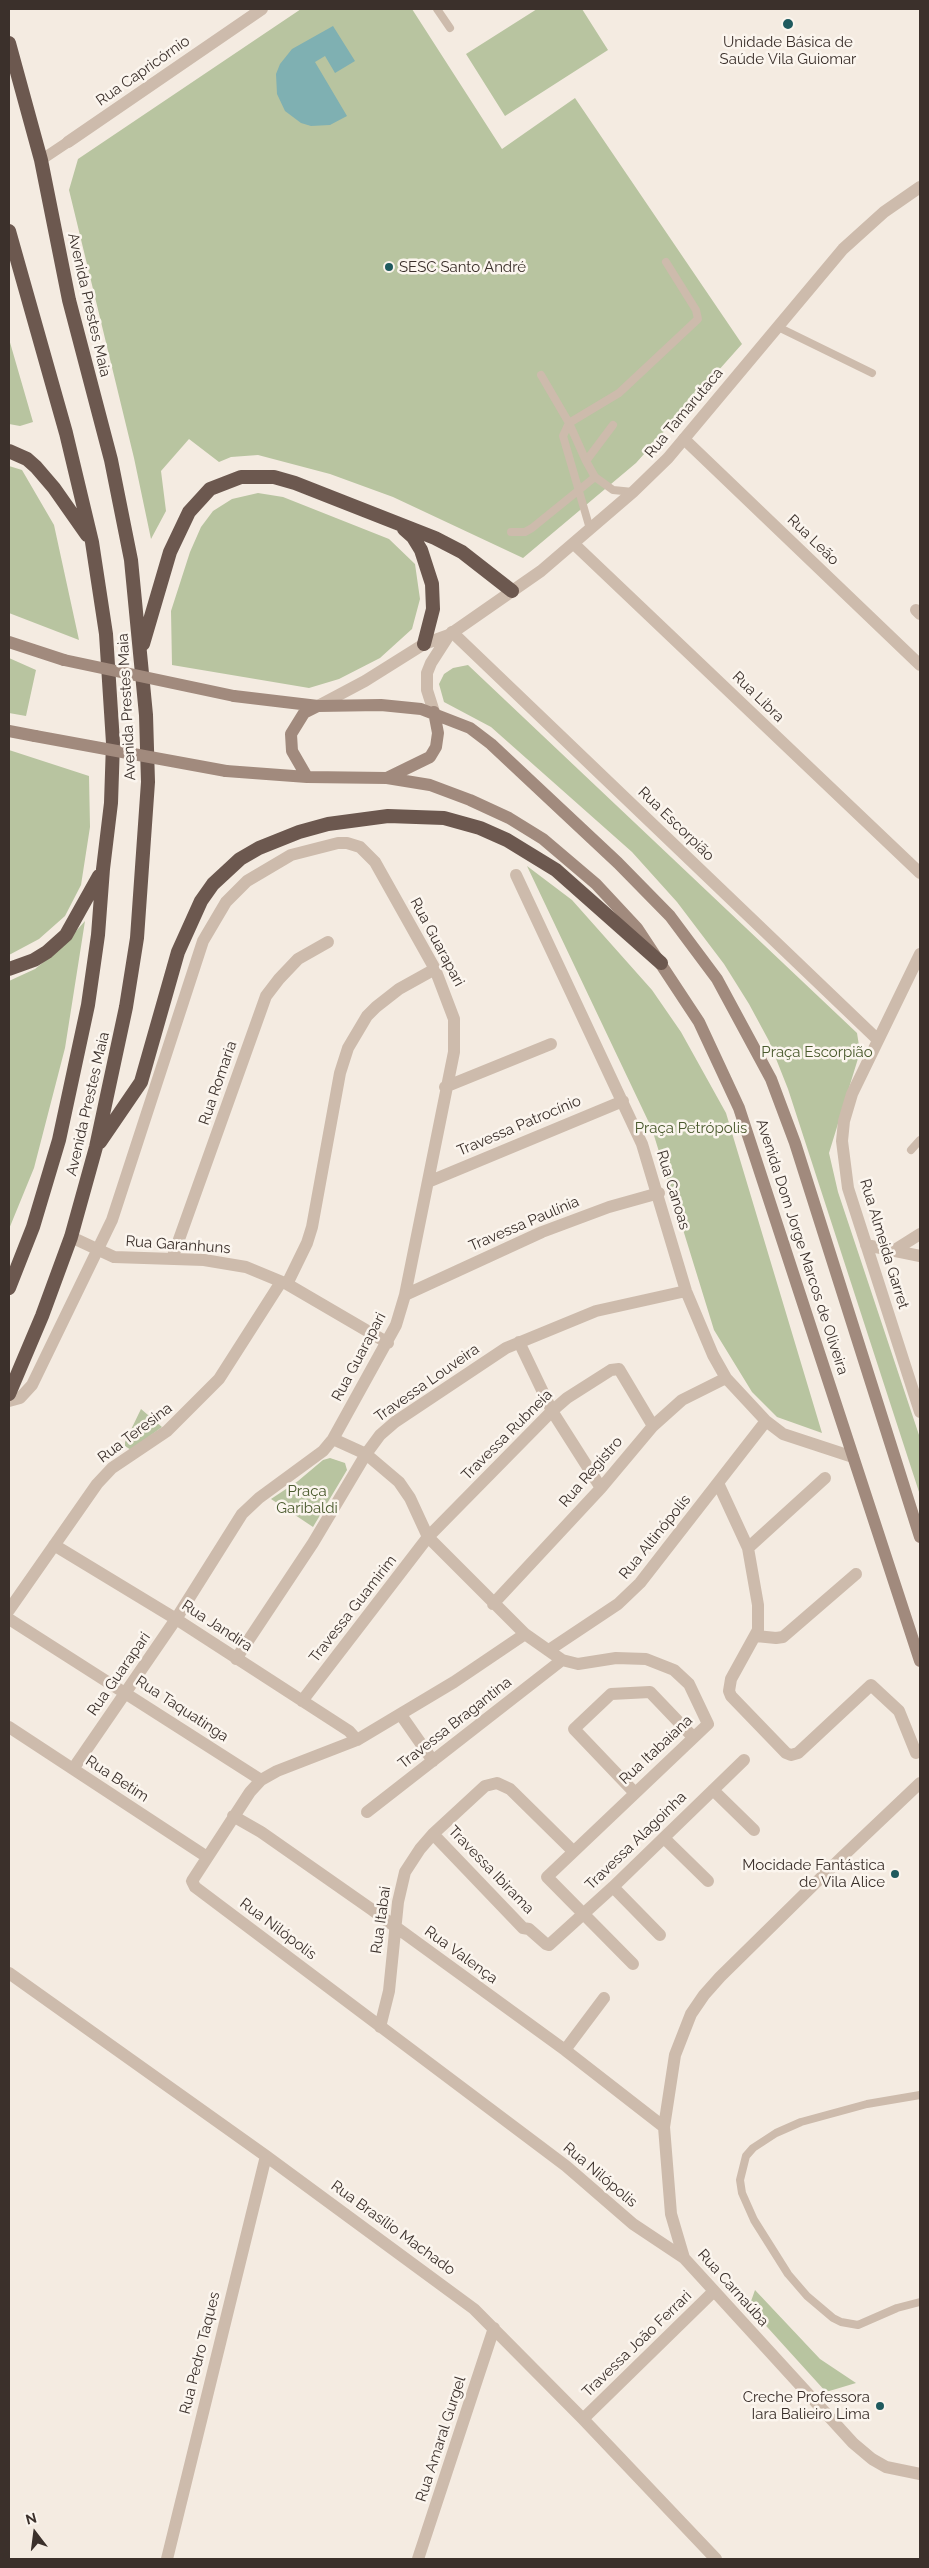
<!DOCTYPE html>
<html>
<head>
<meta charset="utf-8">
<style>
  body { margin:0 }
  #map { position:relative; width:929px; height:2568px; overflow:hidden; background:#f4ebe1; font-family:Raleway,sans-serif }
  canvas { display:block }
  .frame { position:absolute; inset:0; border:10px solid #3b302b; pointer-events:none }
  .north { position:absolute; left:10px; top:2508px; width:50px; height:50px; -webkit-text-stroke:4px #fbf5ee; paint-order:stroke; rotate:345deg; font-size:14px; font-weight:700; line-height:20px; text-align:center; color:#3b302b }
  .north::after { content:''; display:block; margin:auto; width:18px; height:22px; background:#3b302b; clip-path:polygon(50% 0,100% 100%,50% 72%,0 100%) }
</style>
</head>
<body>
<div id="map">
<canvas width="929" height="2568"></canvas>
<div class="frame"></div>
<div class="north">N</div>
</div>
<script>
const c = document.querySelector('canvas').getContext('2d');
c.lineJoin = 'round';
function fillPath(path, color) { c.fillStyle = color; c.fill(path, 'evenodd'); }
const shape = rows => new Path2D(rows.map(r => 'M' + r).join(''));
function trace(path, color, width, dash) { c.strokeStyle = color; c.lineWidth = width; c.lineCap = dash ? 'butt' : 'round'; c.setLineDash(dash || []); c.stroke(path); }
function label(font, color, halo, rows, align = 'center') {
  c.font = font + ' Raleway,sans-serif'; c.lineWidth = 5; c.setLineDash([]); c.textBaseline = 'middle'; c.strokeStyle = halo; c.fillStyle = color; for (const [text, x, y, turn = 0] of rows) {
    c.save(); c.translate(x, y); c.rotate((+turn || 0) * Math.PI / 180); c.textAlign = isNaN(turn) ? turn : align; if (halo) c.strokeText(text, 0, 0); c.fillText(text, 0, 0); c.restore();
  }
}
fillPath(shape([
  [301,9,412,9,502,149,575,98,742,344,636,463,523,558,393,497,330,474,258,455,231,457,219,462,189,439,161,471,166,511,151,539,134,458,69,190,78,159],
  [537,9,582,9,608,50,505,116,466,54],
  [9,339,33,422,20,426,9,424],
  [9,466,22,470,54,525,79,640,9,613],
  [258,493,283,497,389,539,415,564,420,599,412,629,380,658,339,679,309,688,172,665,171,611,190,552,201,527,213,511,232,499],
  [9,658,36,670,26,716,9,713],
  [468,665,857,1033,860,1052,829,1153,838,1192,920,1438,920,1495,788,1089,769,1041,749,1004,724,964,677,902,632,852,491,727,444,702,439,684,444,674,453,668],
  [9,750,89,776,90,827,81,885,65,916,39,939,9,955],
  [527,866,572,900,652,990,681,1032,726,1113,822,1433,777,1417,752,1392,714,1330,652,1129],
  [85,921,65,1048,34,1168,9,1229,9,981,35,969,61,948],
  [141,1409,162,1427,131,1450,125,1446,125,1442],
  [330,1458,345,1463,347,1470,313,1527,271,1499,298,1481,323,1460],
  [755,2290,820,2359,856,2383,826,2392,749,2307]
]), '#b8c4a0');
fillPath(shape([
  [333,26,355,61,335,73,325,56,315,62,347,116,330,125,311,126,301,123,285,111,277,94,276,74,280,64,292,49]
]), '#7fb0b2');
trace(shape([
  [437,9,450,28],
  [778,327,872,373],
  [541,375,569,423,586,461,595,477,613,490,633,492],
  [586,461,613,425],
  [590,529,563,436,569,423,619,393,698,319,696,310,666,262],
  [511,532,525,532,532,528,595,477],
  [911,1150,920,1140],
  [920,2095,867,2104,801,2122,776,2133,753,2148,746,2156,740,2180,742,2193,754,2220,788,2274,807,2296,833,2318,841,2322,858,2325,897,2308,920,2302]
]), '#cdbbac', 8);
trace(shape([
  [41,160,68,142]
]), '#cdbbac', 11);
trace(shape([
  [68,142,262,9],
  [684,439,920,665],
  [574,544,920,873],
  [916,610,920,614],
  [452,632,877,1039],
  [516,875,642,1144,686,1291,713,1355,726,1378,766,1421,783,1434,853,1457],
  [920,954,852,1094,844,1121,842,1141,848,1188,920,1412],
  [445,1087,551,1044],
  [428,1182,623,1101],
  [71,1237,114,1257,204,1260,246,1267,287,1284,388,1343],
  [866,1245,920,1256],
  [893,1251,920,1234],
  [172,1259,266,996,279,979,298,959,328,942],
  [287,1284,307,1243,312,1227,340,1073,348,1048,367,1016,376,1007,399,989,435,969],
  [405,1295,542,1232,609,1207,659,1193],
  [519,1342,552,1411,601,1488],
  [9,1401,20,1398,32,1385,112,1220,203,941,226,902,247,881,291,855,338,843,347,843,360,847,375,862,435,969,454,1019,454,1052,405,1295,396,1325,333,1439,323,1451,259,1498,242,1514,176,1619,73,1769],
  [333,1439,366,1454,399,1482,410,1498,428,1537,525,1634,562,1660,578,1664,616,1658,646,1659,674,1670,689,1684,708,1724,547,1877,633,1964],
  [718,1483,748,1548,758,1605,758,1630,731,1679,729,1691,731,1696,786,1753,791,1755,798,1753,871,1685,899,1711,916,1753],
  [54,1545,176,1619,349,1731,357,1740],
  [748,1548,825,1478],
  [493,1604,601,1488,653,1426,682,1400,726,1378],
  [9,1610,97,1484,112,1468,167,1431,219,1379,281,1282],
  [9,1619,261,1780],
  [525,1634,454,1682,357,1740,277,1771,261,1780,250,1792,192,1881,195,1887,566,2166,633,2224,684,2258],
  [756,1636,776,1638,783,1637,856,1574],
  [549,1650,618,1604,640,1583,766,1421],
  [236,1659,313,1543,366,1454,380,1435,395,1422,506,1348,596,1311,686,1291],
  [302,1701,428,1537,552,1411,567,1398,611,1370,619,1369,653,1426],
  [401,1715,433,1761],
  [9,1727,207,1857],
  [920,1783,842,1857,720,1977,704,1995,691,2014,675,2055,664,2127,671,2214,684,2258,853,2443,872,2459,886,2467,920,2474],
  [713,1790,754,1830],
  [635,1793,574,1729,611,1694,650,1692,693,1737],
  [367,1812,562,1660],
  [233,1816,261,1832,371,1909,565,2050,664,2127],
  [433,1834,523,1928,529,1929,546,1944,549,1945,613,1887,744,1760],
  [664,1838,708,1881],
  [613,1887,660,1935],
  [9,1973,266,2156,474,2309,583,2419,716,2559],
  [380,2027,389,1991,398,1902,405,1872,420,1849,433,1834,485,1786,497,1783,510,1789,573,1851],
  [565,2050,604,1998],
  [583,2419,713,2292],
  [167,2559,266,2156],
  [418,2559,494,2328]
]), '#cdbbac', 12);
trace(shape([
  [318,706,365,681,424,644,449,635,541,571,633,492,668,458,843,249,884,212,920,187],
  [434,712,427,690,427,673,431,663,449,635]
]), '#cdbbac', 12);
trace(shape([
  [9,642,64,660],
  [234,696,318,706,381,705,421,709,470,728,491,744,618,863,670,916,717,979,771,1079,795,1143,920,1537],
  [9,731,35,736],
  [226,771,307,777,387,778,430,785,470,800,509,818,543,839,596,884,637,928,699,1022,739,1108,920,1661],
  [307,777,292,751,291,734,304,713,318,706],
  [387,778,430,757,436,747,438,733,434,712]
]), '#a18a7d', 12);
trace(shape([
  [9,43,41,160,69,300,111,460,131,560,146,715,148,782,137,938,126,1007,96,1147,71,1237,42,1316,9,1394],
  [9,231,66,433,92,542,106,634,113,743,111,803,103,869,98,935,88,1005,59,1140,33,1227,9,1288],
  [9,451,27,459,36,467,54,488,87,535],
  [404,529,413,537,421,550,432,584,433,609,424,644],
  [143,644,170,552,189,512,210,489,241,477,274,477,295,483,435,538,462,552,512,591],
  [9,969,34,960,47,952,66,935,99,876],
  [100,1142,141,1082,178,952,201,901,213,884,240,859,259,848,299,832,328,824,388,816,444,818,480,828,507,840,556,870,661,963]
]), '#6c584f', 14);
trace(shape([
  [64,660,234,696],
  [35,736,226,771]
]), '#a18a7d', 12);
for (const [x, y, r, color] of [
  [788,24,6,"#1f5a5e"],
  [389,267,5,"#1f5a5e"],
  [895,1874,5,"#1f5a5e"],
  [880,2406,5,"#1f5a5e"]
]) { const dot = new Path2D(); dot.arc(x, y, r, 0, 2 * Math.PI); c.fillStyle = color; c.fill(dot); trace(dot, '#fbf5ee', 2); }
label('15px', '#3b302b', '#fbf5ee', [
  ["Unidade Básica de",788,42,"center"],
  ["Saúde Vila Guiomar",788,59,"center"],
  ["SESC Santo André",399,267,"left"],
  ["Mocidade Fantástica",885,1865],
  ["de Vila Alice",885,1882],
  ["Creche Professora",870,2397],
  ["Iara Balieiro Lima",870,2414]
], 'right');
label('15px', '#3b302b', '#fbf5ee', [
  ["Rua Capricórnio",143,71,-35],
  ["Avenida Prestes Maia",89,305,77],
  ["Rua Tamarutaca",684,413,-50],
  ["Rua Leão",813,540,44],
  ["Rua Libra",758,697,44],
  ["Avenida Prestes Maia",127,707,-93],
  ["Rua Escorpião",676,824,44],
  ["Rua Guarapari",437,942,62],
  ["Rua Romaria",218,1083,-71],
  ["Avenida Prestes Maia",88,1104,-77],
  ["Travessa Patrocínio",519,1126,-23],
  ["Rua Canoas",673,1190,73],
  ["Travessa Paulínia",524,1224,-23],
  ["Rua Almeida Garret",884,1244,73],
  ["Rua Garanhuns",178,1245,4],
  ["Avenida Dom Jorge Marcos de Oliveira",802,1247,72],
  ["Rua Guarapari",359,1357,-62],
  ["Travessa Louveira",427,1383,-35],
  ["Rua Teresina",135,1433,-37],
  ["Travessa Rubneia",507,1435,-45],
  ["Rua Registro",591,1472,-49],
  ["Rua Altinópolis",655,1537,-51],
  ["Travessa Guamirim",353,1609,-52],
  ["Rua Jandira",217,1626,33],
  ["Rua Guarapari",119,1674,-55],
  ["Rua Taquatinga",182,1709,33],
  ["Travessa Bragantina",455,1723,-38],
  ["Rua Itabaiana",656,1750,-43],
  ["Rua Betim",117,1779,33],
  ["Travessa Alagoinha",636,1841,-44],
  ["Travessa Ibirama",491,1870,46],
  ["Rua Itabai",381,1920,-82],
  ["Rua Nilópolis",278,1929,37],
  ["Rua Valença",461,1955,36],
  ["Rua Nilópolis",600,2175,40],
  ["Rua Brasílio Machado",393,2228,36],
  ["Rua Carnaúba",733,2288,48],
  ["Travessa João Ferrari",637,2344,-44],
  ["Rua Pedro Taques",200,2353,-76],
  ["Rua Amaral Gurgel",441,2439,-72]
]);
label('15px', '#4a5a2e', '#fbf5ee', [
  ["Praça Escorpião",817,1052],
  ["Praça Petrópolis",691,1128],
  ["Praça",307,1491],
  ["Garibaldi",307,1508]
]);
</script>
</body>
</html>
